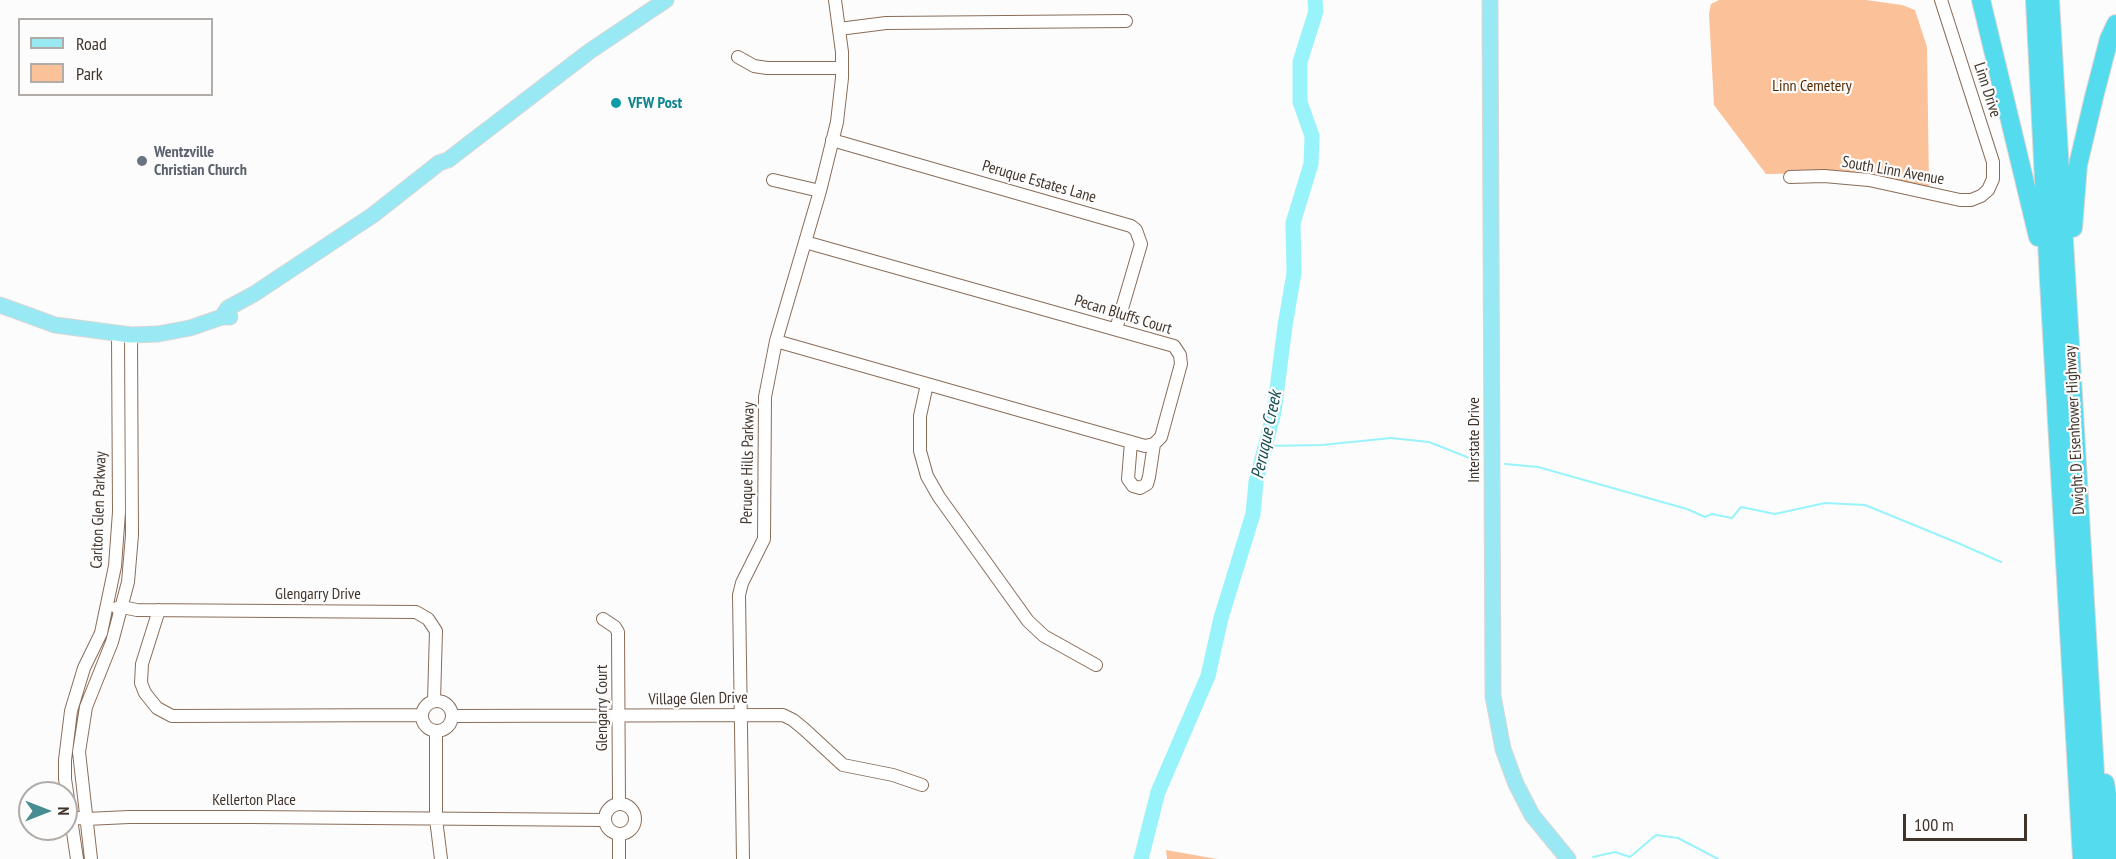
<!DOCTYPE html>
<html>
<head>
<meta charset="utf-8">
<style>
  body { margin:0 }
  #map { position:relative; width:2116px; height:859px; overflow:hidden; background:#fcfcfc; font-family:"PT Sans Narrow",sans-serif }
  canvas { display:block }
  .legend { position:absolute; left:18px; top:18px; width:195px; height:78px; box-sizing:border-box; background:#fcfcfc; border:2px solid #b1aca8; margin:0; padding:8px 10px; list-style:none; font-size:18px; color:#41342b }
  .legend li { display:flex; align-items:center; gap:12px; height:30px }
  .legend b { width:30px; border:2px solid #b1aca8 }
  .north { position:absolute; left:18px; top:781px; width:60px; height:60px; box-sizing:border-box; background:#fcfcfc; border:2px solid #b1aca8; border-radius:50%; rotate:90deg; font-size:16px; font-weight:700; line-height:24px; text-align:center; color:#41342b }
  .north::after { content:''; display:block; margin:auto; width:21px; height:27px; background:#458d90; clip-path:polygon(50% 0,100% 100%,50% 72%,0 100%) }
  .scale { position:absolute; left:1903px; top:814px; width:124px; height:27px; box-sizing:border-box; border:3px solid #41342b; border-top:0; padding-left:8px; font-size:18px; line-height:21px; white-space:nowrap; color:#41342b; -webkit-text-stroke:4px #fcfcfc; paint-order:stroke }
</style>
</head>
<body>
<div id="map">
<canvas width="2116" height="859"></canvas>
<ul class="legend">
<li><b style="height:8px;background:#99e9f5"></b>Road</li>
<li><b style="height:16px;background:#fbc199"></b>Park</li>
</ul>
<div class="north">N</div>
<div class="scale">100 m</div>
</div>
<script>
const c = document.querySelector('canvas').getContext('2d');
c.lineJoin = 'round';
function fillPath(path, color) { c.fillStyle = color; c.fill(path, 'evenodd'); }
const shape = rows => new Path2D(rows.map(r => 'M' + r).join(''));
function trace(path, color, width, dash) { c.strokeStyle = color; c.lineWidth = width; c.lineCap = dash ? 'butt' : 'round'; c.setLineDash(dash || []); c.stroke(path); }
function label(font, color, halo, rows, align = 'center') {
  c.font = font + ' "PT Sans Narrow",sans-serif'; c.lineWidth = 4.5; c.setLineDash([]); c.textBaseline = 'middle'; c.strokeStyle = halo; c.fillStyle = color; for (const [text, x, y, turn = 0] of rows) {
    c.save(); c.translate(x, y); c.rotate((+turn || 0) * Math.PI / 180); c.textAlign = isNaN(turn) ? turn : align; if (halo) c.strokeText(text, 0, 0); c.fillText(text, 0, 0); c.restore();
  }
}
fillPath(shape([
  [1719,0,1866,0,1902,5,1915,10,1927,47,1929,187,1835,173,1766,174,1714,105,1709,14,1711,4],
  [1166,850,1217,859,1167,859]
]), '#fbc199');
trace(shape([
  [1265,446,1322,445,1391,438,1429,442,1472,459],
  [1505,464,1538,467,1687,509,1705,517,1712,514,1732,518,1741,507,1775,514,1825,503,1865,505,1958,543,2001,562],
  [1593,857,1615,852,1630,857,1656,835,1678,838,1718,859]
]), '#99f3fb', 2);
trace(shape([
  [1141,859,1158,792,1208,676,1221,618,1253,514,1256,482,1274,412,1285,326,1294,273,1293,223,1311,164,1312,136,1300,102,1300,62,1316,11,1315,0]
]), '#99f3fb', 15);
const minor = shape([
  [839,29,886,23,1126,21],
  [738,57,754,66,767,68,842,68],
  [832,140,1131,226,1136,230,1141,244,1116,329],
  [1790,177,1824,176,1869,180,1960,200,1971,200,1981,196,1988,190,1993,179,1993,162,1941,0],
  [773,180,820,191],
  [776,341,1131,442,1145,446,1154,444,1161,437,1181,364,1180,355,1174,346,805,242],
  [927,384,920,416,920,451,927,476,939,497,1028,621,1044,636,1096,665],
  [1131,442,1128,479,1133,486,1140,488,1147,484,1149,477,1154,444],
  [117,608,122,607,137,610,416,612,428,619,436,631,434,701],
  [159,610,142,664,141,683,145,693,157,708,172,716,422,715],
  [603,619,615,627,618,632,619,803],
  '422 716a15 15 0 1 1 30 0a15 15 0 1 1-30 0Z',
  [453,716,783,715,793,720,804,729,843,765,893,775,922,785],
  [436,732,436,819,441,859],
  '605 819a15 15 0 1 1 30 0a15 15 0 1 1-30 0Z',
  [71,817,86,819,129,817,251,817,605,820],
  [77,859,65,779,65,760,71,711,84,668,101,633,115,566,119,512,118,334],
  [91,859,79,752,86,707,112,642,128,582,132,535,131,335],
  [619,859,619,835],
  [743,859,739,595,742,583,764,539,765,397,776,341,820,191,837,122,842,78,842,52,835,0]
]);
const major = shape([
  [1490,0,1493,696,1503,749,1516,784,1532,815,1568,859],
  [0,305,55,325,131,335,158,334,190,328,222,317,230,317],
  [222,317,228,308,254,294,373,215,439,163,448,160,590,51,666,0]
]);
const highway = shape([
  [1981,0,2038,237],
  [2035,0,2049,281,2082,859],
  [2050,0,2100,859],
  [2073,228,2078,165,2094,97,2109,39,2116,24],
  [2105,783,2110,812,2113,859]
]);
trace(minor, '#8a6d58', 14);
trace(major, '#d9d6d5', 17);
trace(highway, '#d9d6d5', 20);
trace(minor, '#fff', 12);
trace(major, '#99e9f5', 15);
trace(highway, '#55dbee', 18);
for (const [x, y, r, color] of [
  [616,103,6,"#0f9aa8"],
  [142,161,6,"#6b7280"]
]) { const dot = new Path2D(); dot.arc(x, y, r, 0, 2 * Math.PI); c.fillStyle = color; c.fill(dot); trace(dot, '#fcfcfc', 2); }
label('16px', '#572a00', '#fcfcfc', [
  ["Linn Cemetery",1812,86]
]);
label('16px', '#41342b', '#fcfcfc', [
  ["Linn Drive",1987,90,72],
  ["South Linn Avenue",1893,171,10],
  ["Peruque Estates Lane",1039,182,16],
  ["Pecan Bluffs Court",1123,315,17],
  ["Dwight D Eisenhower Highway",2075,430,-93],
  ["Interstate Drive",1474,440,-90],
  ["Peruque Hills Parkway",748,463,-89],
  ["Carlton Glen Parkway",99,510,-88],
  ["Glengarry Drive",318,594],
  ["Village Glen Drive",698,699,-1],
  ["Glengarry Court",602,708,-90],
  ["Kellerton Place",254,800]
]);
label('bold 16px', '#0d838f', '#fcfcfc', [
  ["VFW Post",628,103]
], 'left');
label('bold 16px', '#5b616d', '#fcfcfc', [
  ["Wentzville",154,152],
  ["Christian Church",154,170]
], 'left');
label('italic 18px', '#174d51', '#fcfcfc', [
  ["Peruque Creek",1267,435,-78]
]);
</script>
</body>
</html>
